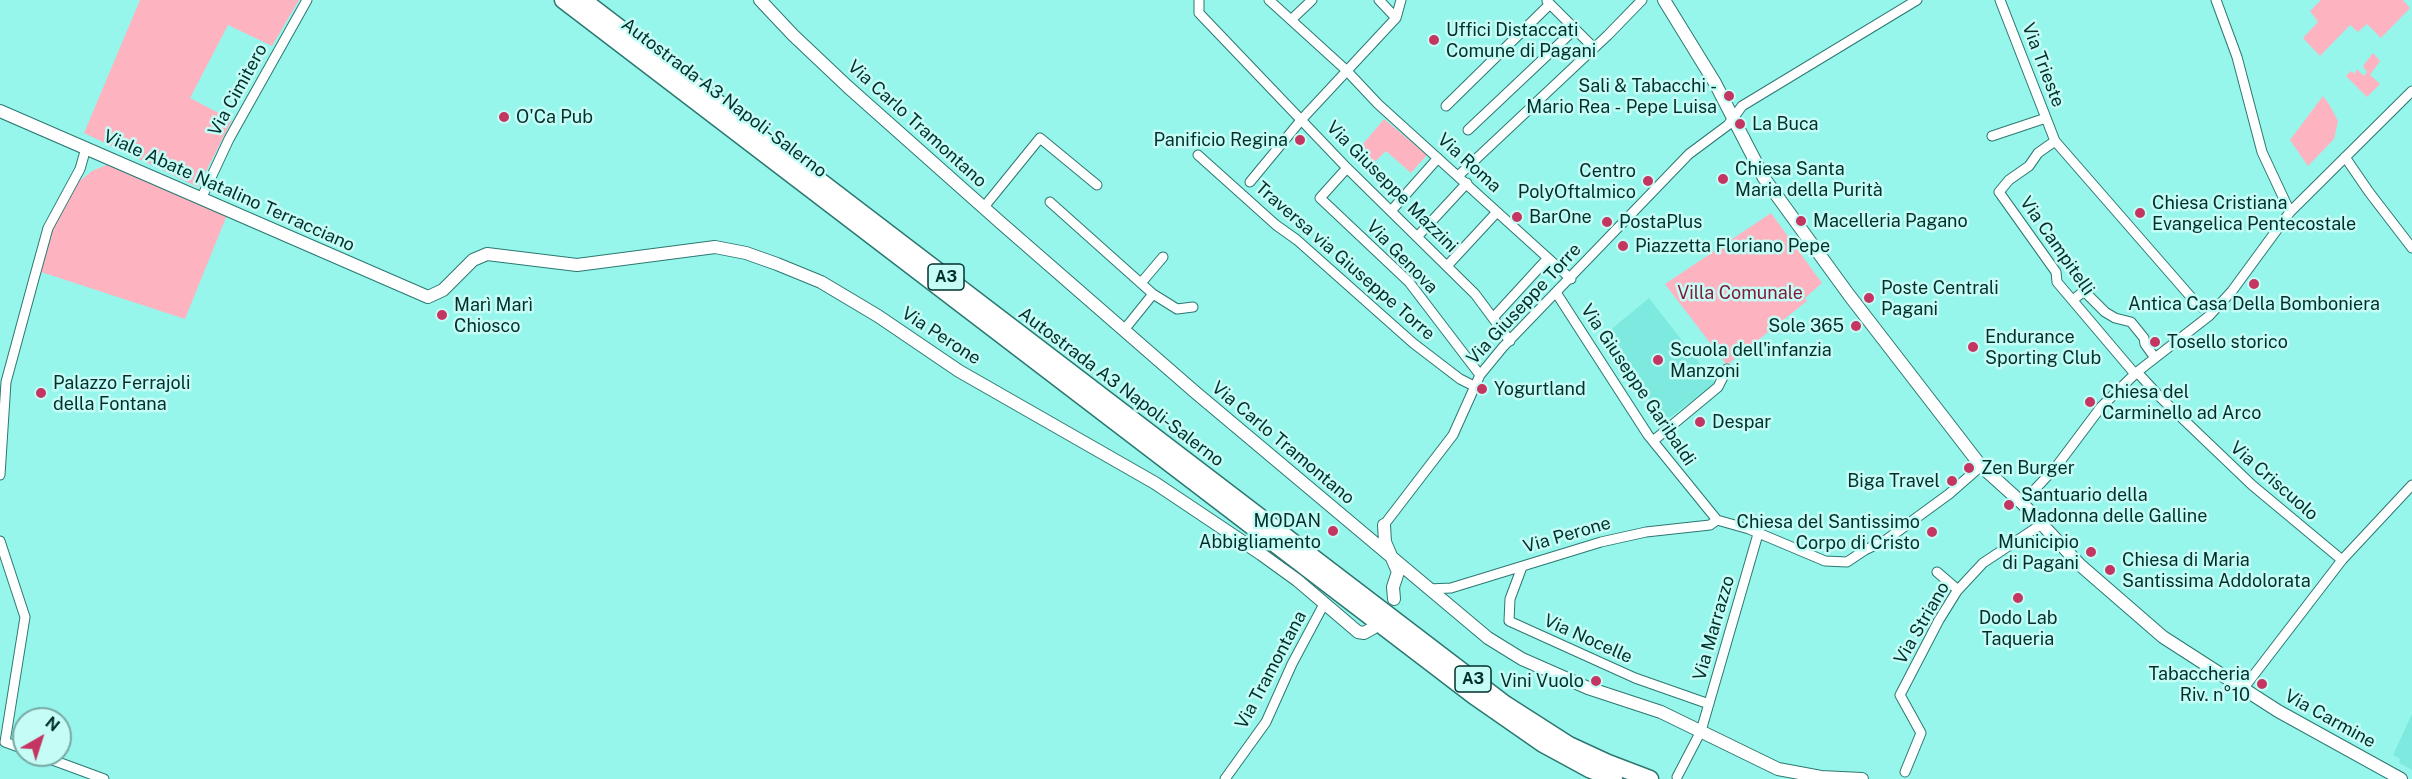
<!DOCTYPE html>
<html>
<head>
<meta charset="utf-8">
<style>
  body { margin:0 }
  #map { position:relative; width:2412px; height:779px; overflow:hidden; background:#96f6ec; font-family:"Public Sans",sans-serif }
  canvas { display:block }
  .north { position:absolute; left:12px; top:707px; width:60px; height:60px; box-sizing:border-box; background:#c5fcf5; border:2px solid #77aaa5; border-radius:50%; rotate:39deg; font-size:16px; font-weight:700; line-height:24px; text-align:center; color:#022f2c }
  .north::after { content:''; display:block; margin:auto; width:21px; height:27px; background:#c43661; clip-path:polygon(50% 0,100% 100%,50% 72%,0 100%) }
</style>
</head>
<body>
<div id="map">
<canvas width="2412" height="779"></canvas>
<div class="north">N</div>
</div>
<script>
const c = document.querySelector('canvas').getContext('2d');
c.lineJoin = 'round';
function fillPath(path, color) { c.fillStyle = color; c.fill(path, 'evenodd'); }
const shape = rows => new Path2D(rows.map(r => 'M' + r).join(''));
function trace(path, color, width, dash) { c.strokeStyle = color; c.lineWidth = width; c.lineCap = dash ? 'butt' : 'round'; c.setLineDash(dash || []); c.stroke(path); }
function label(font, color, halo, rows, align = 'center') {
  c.font = font + ' "Public Sans",sans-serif'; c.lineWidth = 5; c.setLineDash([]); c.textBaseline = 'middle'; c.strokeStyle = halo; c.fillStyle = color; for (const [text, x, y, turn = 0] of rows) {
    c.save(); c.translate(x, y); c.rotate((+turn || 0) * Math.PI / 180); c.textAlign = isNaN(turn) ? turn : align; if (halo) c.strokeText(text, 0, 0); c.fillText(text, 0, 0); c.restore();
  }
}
fillPath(shape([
  [1649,298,1715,383,1672,416,1663,420,1603,336],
  [2412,714,2412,770,2399,763,2400,759,2393,755]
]), '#7eeadf');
fillPath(shape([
  [140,0,299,0,272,46,228,25,190,98,232,120,198,187,84,133],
  [2321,0,2403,0,2410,8,2381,38,2367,24,2358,32,2350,25,2320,56,2303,38,2318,22,2310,11],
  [2373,53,2380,61,2370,75,2380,84,2367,97,2346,76,2351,71,2355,74,2357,69,2364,76,2367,72,2363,66],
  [2323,96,2329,104,2338,121,2334,139,2308,166,2290,140],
  [1384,119,1427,155,1411,173,1386,151,1368,168,1353,156],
  [111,163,227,215,185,319,41,272,51,230,76,184,92,171],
  [1771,213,1822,283,1805,298,1807,301,1727,365,1665,284]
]), '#feb3c0');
trace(shape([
  [2197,304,2209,316]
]), '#78cec6', 9, [9, 4.5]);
const minor = shape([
  [1199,0,1199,13,1347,168,1475,294,1510,341],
  [1269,0,1346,70,1378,104,1571,279],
  [1379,0,1396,18],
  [2000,0,2055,141,2197,304],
  [2216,0,2237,57,2262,152,2290,212],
  [1547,1,1594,48],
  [1291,20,1312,0],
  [1446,106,1550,4],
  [1468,130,1575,29],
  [1992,136,2046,118],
  [2055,141,2038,153,2029,166,2009,180,1999,192,2056,272,2057,282,2135,374],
  [1198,155,1276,225,1297,240,1413,343,1460,379,1474,386],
  [2345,157,2369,192,2412,248],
  [1347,168,1320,198,1409,282,1480,375],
  [1458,176,1608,35,1642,0],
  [1250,182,1302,119,1396,18,1401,0],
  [201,199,229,139,307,0],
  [1050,202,1153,294,1177,309,1193,307],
  [984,207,1040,138,1097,185],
  [1391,211,1438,158],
  [1417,237,1467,183],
  [1447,266,1497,212],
  [1141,283,1163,257],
  [1557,294,1648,435,1717,520],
  [2073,300,2084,291,2105,312,2115,318,2131,322,2144,338,2145,344,2155,358],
  [1493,318,1548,258],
  [1124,330,1153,294],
  [2137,372,2161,398,2252,485,2342,560],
  [1653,441,1718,387,1727,369],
  [0,475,6,382,32,286,48,228,80,169,86,148],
  [2022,503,2056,467,2101,407,2137,372,2209,316,2232,291,2290,212,2412,91],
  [1717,520,1749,529,1825,561,1847,562,1865,550,1886,540,1949,494,1981,466],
  [1384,525,1453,435,1480,375,1503,347,1689,154,1728,125,1742,106,1917,0],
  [0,541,25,617,5,742,24,749],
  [1522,567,1510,599,1509,621,1635,678,1709,704],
  [1937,572,1958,590],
  [1429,589,1451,588,1601,542,1646,532,1710,525,1717,520],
  [2243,689,2342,560,2412,485],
  [39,755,104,779],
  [1905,772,1921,733,1900,695,1939,620,1957,591,1983,563,2042,524],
  [1677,777,1701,731,1758,534],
  [1225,779,1266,722,1292,664,1324,604]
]);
const tertiary = shape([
  [760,0,793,35,848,87,1001,223,1195,392,1488,638,1522,659,1588,688,1661,712,1778,769,1821,777,1862,779],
  [1664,0,1715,83,1764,178,1849,295,1981,466,2022,503,2080,565,2163,637,2278,711,2401,779],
  [0,111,428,297,443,290,473,260,487,254,577,265,715,247,746,253,777,264,821,282,878,316,959,371,1155,483,1261,554,1297,580,1358,632,1364,633,1373,628],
  [1384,525,1385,542,1398,572,1393,587,1394,599]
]);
const motorway = shape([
  [563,0,1474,696,1543,744,1589,769,1614,779],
  [583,0,1505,704,1569,745,1608,763,1650,779]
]);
trace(minor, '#2c7871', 11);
trace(tertiary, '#2c7871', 14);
trace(motorway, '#2c7871', 19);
trace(minor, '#fff', 9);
trace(tertiary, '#fff', 12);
trace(motorway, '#fff', 16);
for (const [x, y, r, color] of [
  [1434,40,6,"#c43661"],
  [1729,96,6,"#c43661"],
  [504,117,6,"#c43661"],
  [1740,124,6,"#c43661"],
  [1300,140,6,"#c43661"],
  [1723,179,6,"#c43661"],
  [1648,181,6,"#c43661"],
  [2140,213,6,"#c43661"],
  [1517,217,6,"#c43661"],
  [1801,221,6,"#c43661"],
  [1607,222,6,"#c43661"],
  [1623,246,6,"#c43661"],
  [2254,284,6,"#c43661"],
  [1869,298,6,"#c43661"],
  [442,315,6,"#c43661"],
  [1856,326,6,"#c43661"],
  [2155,342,6,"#c43661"],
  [1973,347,6,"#c43661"],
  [1658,360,6,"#c43661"],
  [1482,389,6,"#c43661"],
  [41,393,6,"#c43661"],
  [2090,402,6,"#c43661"],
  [1700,422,6,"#c43661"],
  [1969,468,6,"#c43661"],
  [1952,481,6,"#c43661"],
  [2009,505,6,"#c43661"],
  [1333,531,6,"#c43661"],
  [1932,532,6,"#c43661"],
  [2091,552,6,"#c43661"],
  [2110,570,6,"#c43661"],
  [2018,598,6,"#c43661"],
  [1596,681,6,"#c43661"],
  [2262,684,6,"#c43661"]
]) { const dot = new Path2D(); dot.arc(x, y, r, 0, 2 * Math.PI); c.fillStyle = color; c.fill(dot); trace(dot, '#c5fcf5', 2); }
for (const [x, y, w] of [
  [946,277,36],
  [1473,679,36]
]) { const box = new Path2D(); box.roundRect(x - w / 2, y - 13, w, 26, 4.5); c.fillStyle = '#c5fcf5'; c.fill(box); trace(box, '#022f2c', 1.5); }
label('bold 16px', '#022f2c', null, [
  ["A3",946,277],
  ["A3",1473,679]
]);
label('18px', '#022f2c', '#c5fcf5', [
  ["Uffici Distaccati",1446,30],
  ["Comune di Pagani",1446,51],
  ["Sali & Tabacchi -",1717,86,"right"],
  ["Mario Rea - Pepe Luisa",1717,107,"right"],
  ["O'Ca Pub",516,117],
  ["La Buca",1752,124],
  ["Panificio Regina",1288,140,"right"],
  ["Chiesa Santa",1735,169],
  ["Maria della Purità",1735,190],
  ["Centro",1636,171,"right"],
  ["PolyOftalmico",1636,192,"right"],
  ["Chiesa Cristiana",2152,203],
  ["Evangelica Pentecostale",2152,224],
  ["BarOne",1529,217],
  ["Macelleria Pagano",1813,221],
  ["PostaPlus",1619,222],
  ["Piazzetta Floriano Pepe",1635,246],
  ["Poste Centrali",1881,288],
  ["Pagani",1881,309],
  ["Antica Casa Della Bomboniera",2254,304,"center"],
  ["Marì Marì",454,305],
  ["Chiosco",454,326],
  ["Sole 365",1844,326,"right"],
  ["Endurance",1985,337],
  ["Sporting Club",1985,358],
  ["Tosello storico",2167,342],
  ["Scuola dell'infanzia",1670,350],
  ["Manzoni",1670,371],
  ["Palazzo Ferrajoli",53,383],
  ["della Fontana",53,404],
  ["Yogurtland",1494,389],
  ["Chiesa del",2102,392],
  ["Carminello ad Arco",2102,413],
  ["Despar",1712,422],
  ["Zen Burger",1981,468],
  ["Biga Travel",1940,481,"right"],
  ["Santuario della",2021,495],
  ["Madonna delle Galline",2021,516],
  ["MODAN",1321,521,"right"],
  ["Abbigliamento",1321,542,"right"],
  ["Chiesa del Santissimo",1920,522,"right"],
  ["Corpo di Cristo",1920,543,"right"],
  ["Municipio",2079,542,"right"],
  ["di Pagani",2079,563,"right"],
  ["Chiesa di Maria",2122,560],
  ["Santissima Addolorata",2122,581],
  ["Dodo Lab",2018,618,"center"],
  ["Taqueria",2018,639,"center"],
  ["Tabaccheria",2250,674,"right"],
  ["Riv. n°10",2250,695,"right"],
  ["Vini Vuolo",1584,681,"right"]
], 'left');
label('18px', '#022f2c', '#c5fcf5', [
  ["Via Trieste",2043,65,69],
  ["Via Cimitero",238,90,-61],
  ["Autostrada A3 Napoli-Salerno",724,98,37],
  ["Via Carlo Tramontano",917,124,42],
  ["Via Roma",1469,163,42],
  ["Via Giuseppe Mazzini",1392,187,45],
  ["Viale Abate Natalino Terracciano",229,191,24],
  ["Via Campitelli",2057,246,55],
  ["Via Genova",1402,257,46],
  ["Traversa via Giuseppe Torre",1345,261,41],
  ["Via Giuseppe Torre",1524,304,-47],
  ["Via Perone",941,336,33],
  ["Via Giuseppe Garibaldi",1638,385,56],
  ["Autostrada A3 Napoli-Salerno",1121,387,37],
  ["Via Carlo Tramontano",1283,443,40],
  ["Via Criscuolo",2274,481,41],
  ["Via Perone",1567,535,-16],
  ["Via Striano",1922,623,-60],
  ["Via Marrazzo",1714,628,-74],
  ["Via Nocelle",1588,639,24],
  ["Via Tramontana",1271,670,-62],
  ["Via Carmine",2330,719,29]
]);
label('18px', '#7f1b3b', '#c5fcf5', [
  ["Villa Comunale",1740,293]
]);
</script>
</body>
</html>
